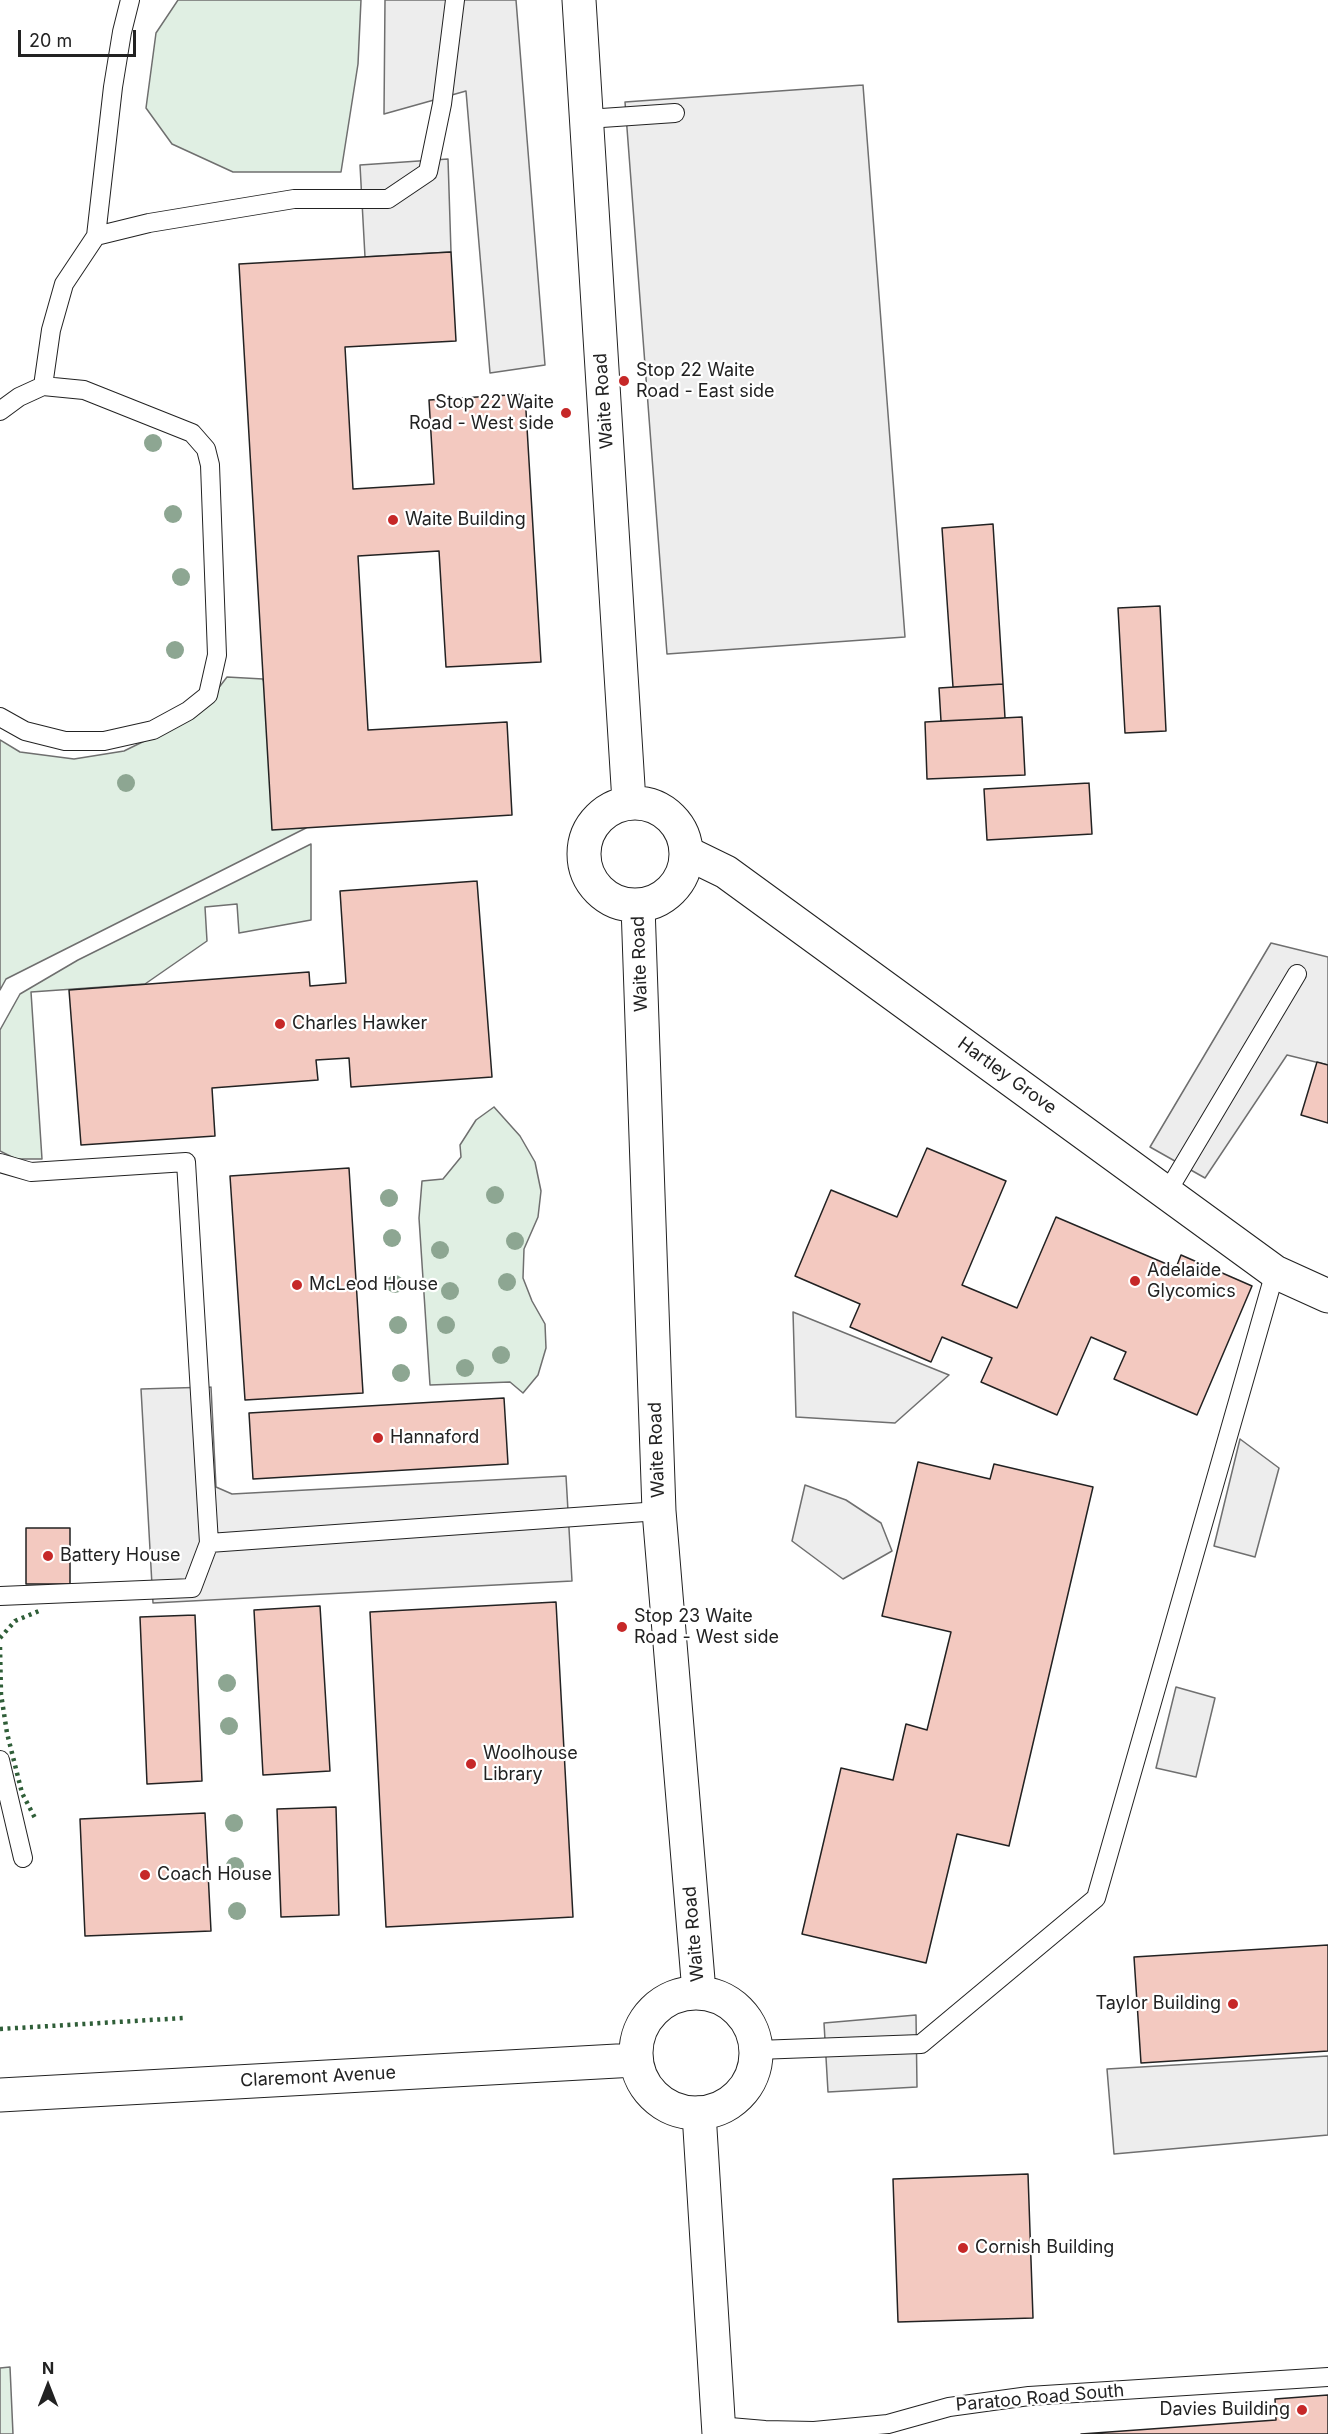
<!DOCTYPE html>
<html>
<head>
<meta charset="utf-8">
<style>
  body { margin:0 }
  #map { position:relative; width:1328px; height:2434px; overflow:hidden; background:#fff; font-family:Inter,sans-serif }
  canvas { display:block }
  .north { position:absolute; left:18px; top:2356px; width:60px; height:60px; -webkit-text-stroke:4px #fff; paint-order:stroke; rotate:0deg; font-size:16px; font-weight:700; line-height:24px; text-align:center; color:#222 }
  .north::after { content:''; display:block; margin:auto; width:21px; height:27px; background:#222; clip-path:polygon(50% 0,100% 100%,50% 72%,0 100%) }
  .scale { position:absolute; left:18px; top:30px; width:118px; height:27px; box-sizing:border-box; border:3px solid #222; border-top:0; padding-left:8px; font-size:18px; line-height:21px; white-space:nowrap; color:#222; -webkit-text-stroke:4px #fff; paint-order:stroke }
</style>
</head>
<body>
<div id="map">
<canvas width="1328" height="2434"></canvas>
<div class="north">N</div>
<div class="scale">20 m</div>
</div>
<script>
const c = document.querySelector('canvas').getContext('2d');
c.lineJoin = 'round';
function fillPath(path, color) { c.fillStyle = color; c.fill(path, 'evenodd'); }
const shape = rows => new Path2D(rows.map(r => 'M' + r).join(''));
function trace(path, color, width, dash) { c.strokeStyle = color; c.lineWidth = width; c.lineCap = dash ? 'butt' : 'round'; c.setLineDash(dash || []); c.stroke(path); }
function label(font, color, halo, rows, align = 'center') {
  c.font = font + ' Inter,sans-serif'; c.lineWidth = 4.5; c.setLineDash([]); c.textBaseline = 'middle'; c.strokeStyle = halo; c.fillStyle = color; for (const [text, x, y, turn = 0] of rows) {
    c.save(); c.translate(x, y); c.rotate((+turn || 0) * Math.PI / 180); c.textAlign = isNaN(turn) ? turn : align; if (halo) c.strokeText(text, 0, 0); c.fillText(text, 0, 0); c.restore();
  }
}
const green = shape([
  [178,0,361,0,358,64,341,172,233,172,172,144,146,108,156,33,178,0],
  [227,677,263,679,306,828,6,979,0,990,0,740,20,752,74,759,124,751,169,729,204,707,227,677],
  [311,844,311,920,239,933,237,904,205,907,207,941,145,984,31,992,42,1159,16,1159,0,1151,0,1030,20,994,78,960,311,844],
  [494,1107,520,1136,535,1162,541,1191,538,1217,524,1249,523,1278,532,1301,545,1324,546,1348,538,1375,523,1393,510,1382,430,1385,419,1218,422,1181,443,1179,461,1157,460,1145,476,1120,494,1107],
  [10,2367,13,2434,0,2434,0,2368,10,2367]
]);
fillPath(green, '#e0efe3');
trace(green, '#6f6f6f', 1.5);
const parking = shape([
  [385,0,516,0,545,365,490,373,466,91,384,114,385,0],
  [863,85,905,637,667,654,625,102,863,85],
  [448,159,451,252,365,257,360,165,448,159],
  [1271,943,1328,957,1328,1065,1287,1055,1205,1178,1150,1147,1271,943],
  [793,1312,949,1375,895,1423,796,1417,793,1312],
  [211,1387,216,1487,232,1494,566,1476,572,1581,153,1603,141,1389,211,1387],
  [1240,1439,1279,1468,1255,1557,1214,1546,1240,1439],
  [805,1485,846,1500,881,1523,892,1551,843,1579,792,1541,805,1485],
  [1176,1687,1215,1698,1196,1777,1156,1768,1176,1687],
  [916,2015,917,2087,828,2092,824,2023,916,2015],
  [1328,2056,1328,2135,1114,2154,1107,2069,1328,2056]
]);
fillPath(parking, '#ededed');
trace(parking, '#6f6f6f', 1.5);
const building = shape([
  [451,252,456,341,345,347,353,489,434,484,429,400,525,394,541,662,446,667,439,551,358,556,368,730,507,722,512,815,272,830,239,264,451,252],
  [993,524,1003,684,953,687,942,528,993,524],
  [1160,606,1166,731,1125,733,1118,608,1160,606],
  [1003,684,1005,718,941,721,939,688,1003,684],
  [1022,717,1025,775,927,779,925,722,1022,717],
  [1089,783,1092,834,987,840,984,789,1089,783],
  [477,881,492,1077,351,1087,349,1058,316,1060,318,1080,212,1088,215,1136,81,1145,69,990,309,972,310,986,346,983,340,891,477,881],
  [1317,1062,1328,1065,1328,1123,1301,1115,1317,1062],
  [927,1148,1006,1181,962,1285,1017,1308,1056,1217,1176,1268,1181,1255,1252,1286,1197,1415,1114,1379,1126,1352,1091,1337,1057,1415,981,1382,992,1358,942,1337,931,1362,850,1327,860,1304,795,1276,831,1190,897,1217,927,1148],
  [349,1168,363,1393,245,1400,230,1176,349,1168],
  [504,1398,508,1464,253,1479,249,1413,504,1398],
  [918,1462,990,1479,994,1464,1093,1487,1009,1846,957,1834,926,1963,802,1934,841,1768,893,1780,906,1724,927,1730,951,1632,882,1616,918,1462],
  [26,1528,70,1528,70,1584,26,1584,26,1528],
  [556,1602,573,1917,386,1927,370,1612,556,1602],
  [320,1606,330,1771,263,1775,254,1610,320,1606],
  [195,1615,202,1781,147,1784,140,1617,195,1615],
  [336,1807,339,1915,281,1917,277,1809,336,1807],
  [205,1813,211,1931,85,1936,80,1819,205,1813],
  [1328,1945,1328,2051,1141,2063,1134,1957,1328,1945],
  [1028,2174,1033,2318,898,2322,893,2179,1028,2174],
  [1328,2395,1328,2434,1081,2434,1276,2420,1275,2399,1328,2395]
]);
fillPath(building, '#f3c9c0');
trace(building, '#222', 1.5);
const service = shape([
  [587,119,675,113],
  [96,236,149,223,294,199,388,199,428,172,442,104,455,0],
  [43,386,51,330,64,284,96,236,113,87,122,32,130,0],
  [0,411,19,397,43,386,84,390,192,433,206,449,210,465,217,655,208,695,188,711,153,730,104,741,65,741,25,731,0,717],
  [0,1163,31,1172,186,1162,209,1543,192,1588,0,1596],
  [1166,1194,1297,974],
  [209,1543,659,1511],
  [0,1760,23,1858],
  [757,2050,921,2044,1096,1898,1275,1272],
  [718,2426,765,2430,814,2431,888,2424,949,2407,1029,2396,1328,2377]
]);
const minor = shape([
  [687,853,726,872,1275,1272,1328,1296],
  [699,2113,719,2434]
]);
const tertiary = shape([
  [579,0,629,802],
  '584 854a51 51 0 1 1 102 0a51 51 0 1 1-102 0Z',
  [638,906,659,1511,699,1992],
  '636 2053a60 60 0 1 1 120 0a60 60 0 1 1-120 0Z',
  [0,2095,635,2060]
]);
trace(service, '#222', 20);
trace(minor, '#222', 35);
trace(tertiary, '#222', 35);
trace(service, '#fff', 18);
trace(minor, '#fff', 33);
trace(tertiary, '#fff', 33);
trace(shape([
  [0,1638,15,1621,39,1611],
  [0,1647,1,1694,7,1733,22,1793,36,1820],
  [0,2029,184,2018]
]), '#2f5e38', 4.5, [3, 4.5]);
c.fillStyle = '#8da692';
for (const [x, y] of [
  [153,443],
  [173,514],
  [181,577],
  [175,650],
  [126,783],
  [495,1195],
  [389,1198],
  [392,1238],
  [515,1241],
  [440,1250],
  [507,1282],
  [395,1284],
  [450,1291],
  [398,1325],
  [446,1325],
  [501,1355],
  [465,1368],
  [401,1373],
  [227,1683],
  [229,1726],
  [234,1823],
  [235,1866],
  [237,1911]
]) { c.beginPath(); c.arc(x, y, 9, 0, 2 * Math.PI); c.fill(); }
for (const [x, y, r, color] of [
  [624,381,6,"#c62828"],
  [566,413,6,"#c62828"],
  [393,520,6,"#c62828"],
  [280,1024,6,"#c62828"],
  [1135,1281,6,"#c62828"],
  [297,1285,6,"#c62828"],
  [378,1438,6,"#c62828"],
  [48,1556,6,"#c62828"],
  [622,1627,6,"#c62828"],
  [471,1764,6,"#c62828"],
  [145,1875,6,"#c62828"],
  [1233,2004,6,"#c62828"],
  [963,2248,6,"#c62828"],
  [1302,2410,6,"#c62828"]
]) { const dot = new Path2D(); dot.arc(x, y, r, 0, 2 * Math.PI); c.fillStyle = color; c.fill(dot); trace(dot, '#fff', 2); }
label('18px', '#222', '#fff', [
  ["Stop 22 Waite",636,371],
  ["Road - East side",636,392],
  ["Stop 22 Waite",554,403,"right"],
  ["Road - West side",554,424,"right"],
  ["Waite Building",405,520],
  ["Charles Hawker",292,1024],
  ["Adelaide",1147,1271],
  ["Glycomics",1147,1292],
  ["McLeod House",309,1285],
  ["Hannaford",390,1438],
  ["Battery House",60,1556],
  ["Stop 23 Waite",634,1617],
  ["Road - West side",634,1638],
  ["Woolhouse",483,1754],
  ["Library",483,1775],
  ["Coach House",157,1875],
  ["Taylor Building",1221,2004,"right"],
  ["Cornish Building",975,2248],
  ["Davies Building",1290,2410,"right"]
], 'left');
label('18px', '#222', '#fff', [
  ["Waite Road",604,401,-94],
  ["Waite Road",640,964,-92],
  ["Hartley Grove",1007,1076,36],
  ["Waite Road",657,1450,-92],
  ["Waite Road",694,1934,-95],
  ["Claremont Avenue",318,2077,-3],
  ["Paratoo Road South",1040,2398,-5]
]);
</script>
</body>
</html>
